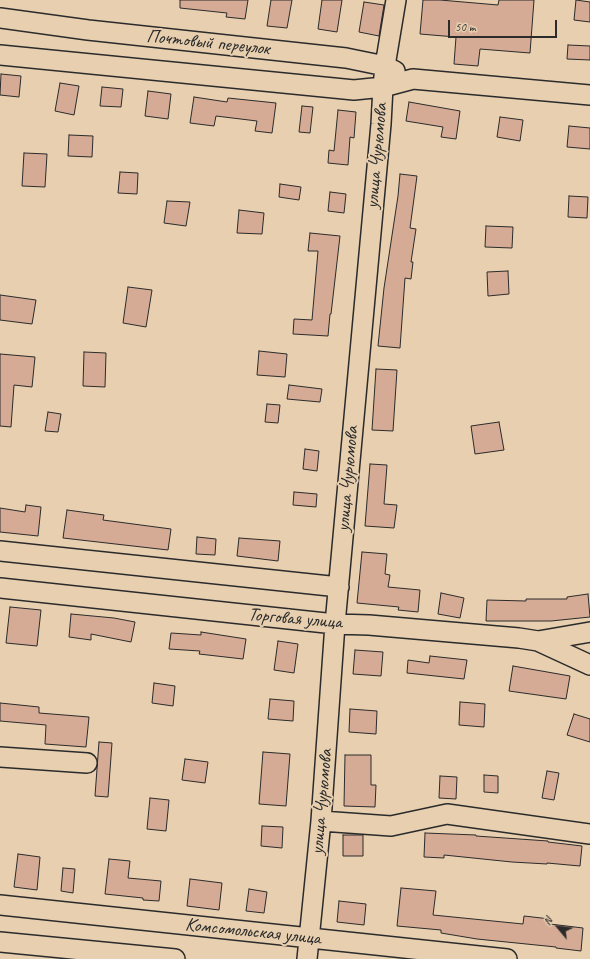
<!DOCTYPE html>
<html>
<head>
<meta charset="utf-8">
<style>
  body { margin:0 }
  #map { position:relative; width:590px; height:959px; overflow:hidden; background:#e7cfaf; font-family:Caveat,sans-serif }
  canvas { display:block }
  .north { position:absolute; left:538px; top:907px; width:40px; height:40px; -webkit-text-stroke:3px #e7cfaf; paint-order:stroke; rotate:299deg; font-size:11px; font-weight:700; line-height:16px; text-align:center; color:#2b2b2b }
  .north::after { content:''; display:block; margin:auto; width:14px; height:18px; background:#2b2b2b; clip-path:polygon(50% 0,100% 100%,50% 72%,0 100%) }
  .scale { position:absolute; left:448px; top:20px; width:109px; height:18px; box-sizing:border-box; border:2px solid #2b2b2b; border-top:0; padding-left:5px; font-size:12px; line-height:14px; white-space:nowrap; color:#2b2b2b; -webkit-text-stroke:3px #e7cfaf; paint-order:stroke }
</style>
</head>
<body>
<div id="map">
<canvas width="590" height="959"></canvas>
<div class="north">N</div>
<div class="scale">50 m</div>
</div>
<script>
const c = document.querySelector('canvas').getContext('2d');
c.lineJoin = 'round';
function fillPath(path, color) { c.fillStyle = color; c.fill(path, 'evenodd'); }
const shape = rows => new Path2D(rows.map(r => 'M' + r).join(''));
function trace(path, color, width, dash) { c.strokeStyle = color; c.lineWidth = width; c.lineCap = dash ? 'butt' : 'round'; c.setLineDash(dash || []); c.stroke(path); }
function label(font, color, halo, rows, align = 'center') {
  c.font = font + ' Caveat,sans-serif'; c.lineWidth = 4; c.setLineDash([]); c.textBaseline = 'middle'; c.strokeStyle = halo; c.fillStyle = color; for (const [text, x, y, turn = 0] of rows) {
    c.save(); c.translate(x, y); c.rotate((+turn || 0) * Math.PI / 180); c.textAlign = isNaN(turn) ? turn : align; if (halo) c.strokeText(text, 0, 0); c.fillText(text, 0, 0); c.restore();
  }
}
const building = shape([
  [180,0,248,0,245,19,226,17,227,13,180,8,180,0],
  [271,0,292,0,287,28,267,26,271,0],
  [322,0,342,0,337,32,318,29,322,0],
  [423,0,440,0,498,5,499,0,534,0,530,53,480,49,478,66,454,64,456,37,420,34,423,0],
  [576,0,590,2,590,22,574,20,576,0],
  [364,2,384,5,379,36,359,32,364,2],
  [568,45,590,46,590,60,567,59,568,45],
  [1,74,21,76,19,97,0,95,1,74],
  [60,83,79,86,74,115,55,111,60,83],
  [102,87,123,89,121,107,100,106,102,87],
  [148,91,171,94,168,119,145,116,148,91],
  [194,97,227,102,228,98,276,103,272,133,255,131,257,121,216,116,214,126,190,123,194,97],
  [409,102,460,111,456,139,441,137,443,127,406,121,409,102],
  [302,106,313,107,310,133,299,132,302,106],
  [338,110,356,112,354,138,350,137,348,165,328,163,329,150,334,151,338,110],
  [500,117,523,120,520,141,497,137,500,117],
  [569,126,590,128,590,149,567,147,569,126],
  [69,135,93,136,92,157,68,156,69,135],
  [24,153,47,154,45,187,22,186,24,153],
  [120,172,138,173,137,194,118,193,120,172],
  [400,174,417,176,410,228,416,229,411,262,413,262,411,279,405,278,400,348,378,346,384,288,398,196,400,174],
  [280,184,301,187,299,200,279,197,280,184],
  [330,192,346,194,344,213,328,211,330,192],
  [569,196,588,197,587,218,568,217,569,196],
  [167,201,190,202,186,226,164,223,167,201],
  [239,210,264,213,262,234,237,233,239,210],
  [486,226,513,227,512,248,485,247,486,226],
  [310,233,340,236,331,314,330,314,328,336,293,334,294,319,312,320,318,251,308,251,310,233],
  [508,271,509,294,488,296,487,272,508,271],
  [128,287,152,290,146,327,123,323,128,287],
  [0,295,36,300,32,324,0,320,0,295],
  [259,351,287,354,285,377,257,375,259,351],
  [84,352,106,353,105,387,83,386,84,352],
  [0,354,35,357,32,387,14,385,11,427,0,426,0,354],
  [376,369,397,370,393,431,372,430,376,369],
  [289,385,322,389,320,402,287,399,289,385],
  [267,404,280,405,278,423,265,422,267,404],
  [48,412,61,414,58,432,45,431,48,412],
  [499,422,504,450,475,454,471,426,499,422],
  [305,449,319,451,317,471,303,469,305,449],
  [370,464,387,465,384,504,397,505,394,528,365,526,370,464],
  [294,492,317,494,316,507,293,505,294,492],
  [26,505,41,507,38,536,0,532,0,508,25,512,26,505],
  [67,510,104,515,103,520,171,529,168,550,63,538,67,510],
  [197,537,216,539,215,555,196,554,197,537],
  [239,538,280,541,278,561,237,556,239,538],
  [362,552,387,554,385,574,390,575,388,587,420,590,418,612,398,610,399,607,357,603,362,552],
  [441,593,464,598,460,618,438,614,441,593],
  [588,594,590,617,551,621,486,621,487,600,526,601,526,599,567,599,567,597,588,594],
  [10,607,41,610,37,646,6,643,10,607],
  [71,614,114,618,135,622,131,642,91,634,91,640,69,637,71,614],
  [201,632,246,639,243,659,199,654,200,651,169,649,171,633,201,635,201,632],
  [278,641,298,644,294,673,274,670,278,641],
  [355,650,383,652,381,676,353,674,355,650],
  [430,656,467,660,464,679,407,673,408,660,429,663,430,656],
  [513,666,570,676,566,699,509,691,513,666],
  [154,683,175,686,173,706,152,703,154,683],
  [270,699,294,701,293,721,268,719,270,699],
  [460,702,485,704,484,727,459,725,460,702],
  [0,703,39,707,39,713,89,717,86,747,45,744,46,725,0,721,0,703],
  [350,709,377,711,376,734,349,732,350,709],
  [574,714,590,719,590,742,567,735,574,714],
  [99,742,112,743,108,797,95,796,99,742],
  [263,752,290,754,286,806,259,804,263,752],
  [345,755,371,755,371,785,376,785,375,807,344,806,345,755],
  [185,759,208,762,205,783,182,780,185,759],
  [547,771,559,773,554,800,542,798,547,771],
  [484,775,498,776,498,793,484,792,484,775],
  [440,776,457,777,456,799,439,798,440,776],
  [150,798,169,800,166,831,147,829,150,798],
  [262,826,283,827,282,848,261,846,262,826],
  [425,833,476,835,476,836,548,841,548,842,582,846,580,866,547,863,547,864,512,862,444,855,444,858,424,857,425,833],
  [343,835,363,835,363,856,343,856,343,835],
  [18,854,40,857,37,890,14,887,18,854],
  [109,859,130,861,128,878,161,881,159,901,143,900,143,898,105,894,109,859],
  [63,868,75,869,73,893,61,891,63,868],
  [190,879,222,883,219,910,187,906,190,879],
  [401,888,436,891,433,915,523,924,524,916,550,919,550,924,583,928,581,951,556,948,556,947,477,939,441,933,441,930,397,926,401,888],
  [249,889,267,892,264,913,246,911,249,889],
  [339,901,366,904,364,925,337,922,339,901]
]);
fillPath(building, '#d6ab95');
trace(building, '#2b2b2b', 1);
const minor = shape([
  [0,18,88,30,346,58,385,66,395,71],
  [0,55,354,90,383,87,413,79,590,95],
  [0,551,339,587],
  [0,588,335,624,369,625,519,638,538,641,590,632],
  [538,641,590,665],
  [0,757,87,763],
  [321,821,391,826,447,814,590,834],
  [0,905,507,959],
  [0,942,175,959],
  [307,959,321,821,335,624,381,124,383,87,385,66,396,0]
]);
trace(minor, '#2b2b2b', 22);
trace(minor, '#e7cfaf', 19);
label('19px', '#2b2b2b', '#e7cfaf', [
  ["Почтовый переулок",208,43,6],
  ["улица Чурюмова",377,156,-85],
  ["улица Чурюмова",348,479,-85],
  ["Торговая улица",295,619,5],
  ["улица Чурюмова",322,802,-85],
  ["Комсомольская улица",253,932,6]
]);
</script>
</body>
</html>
